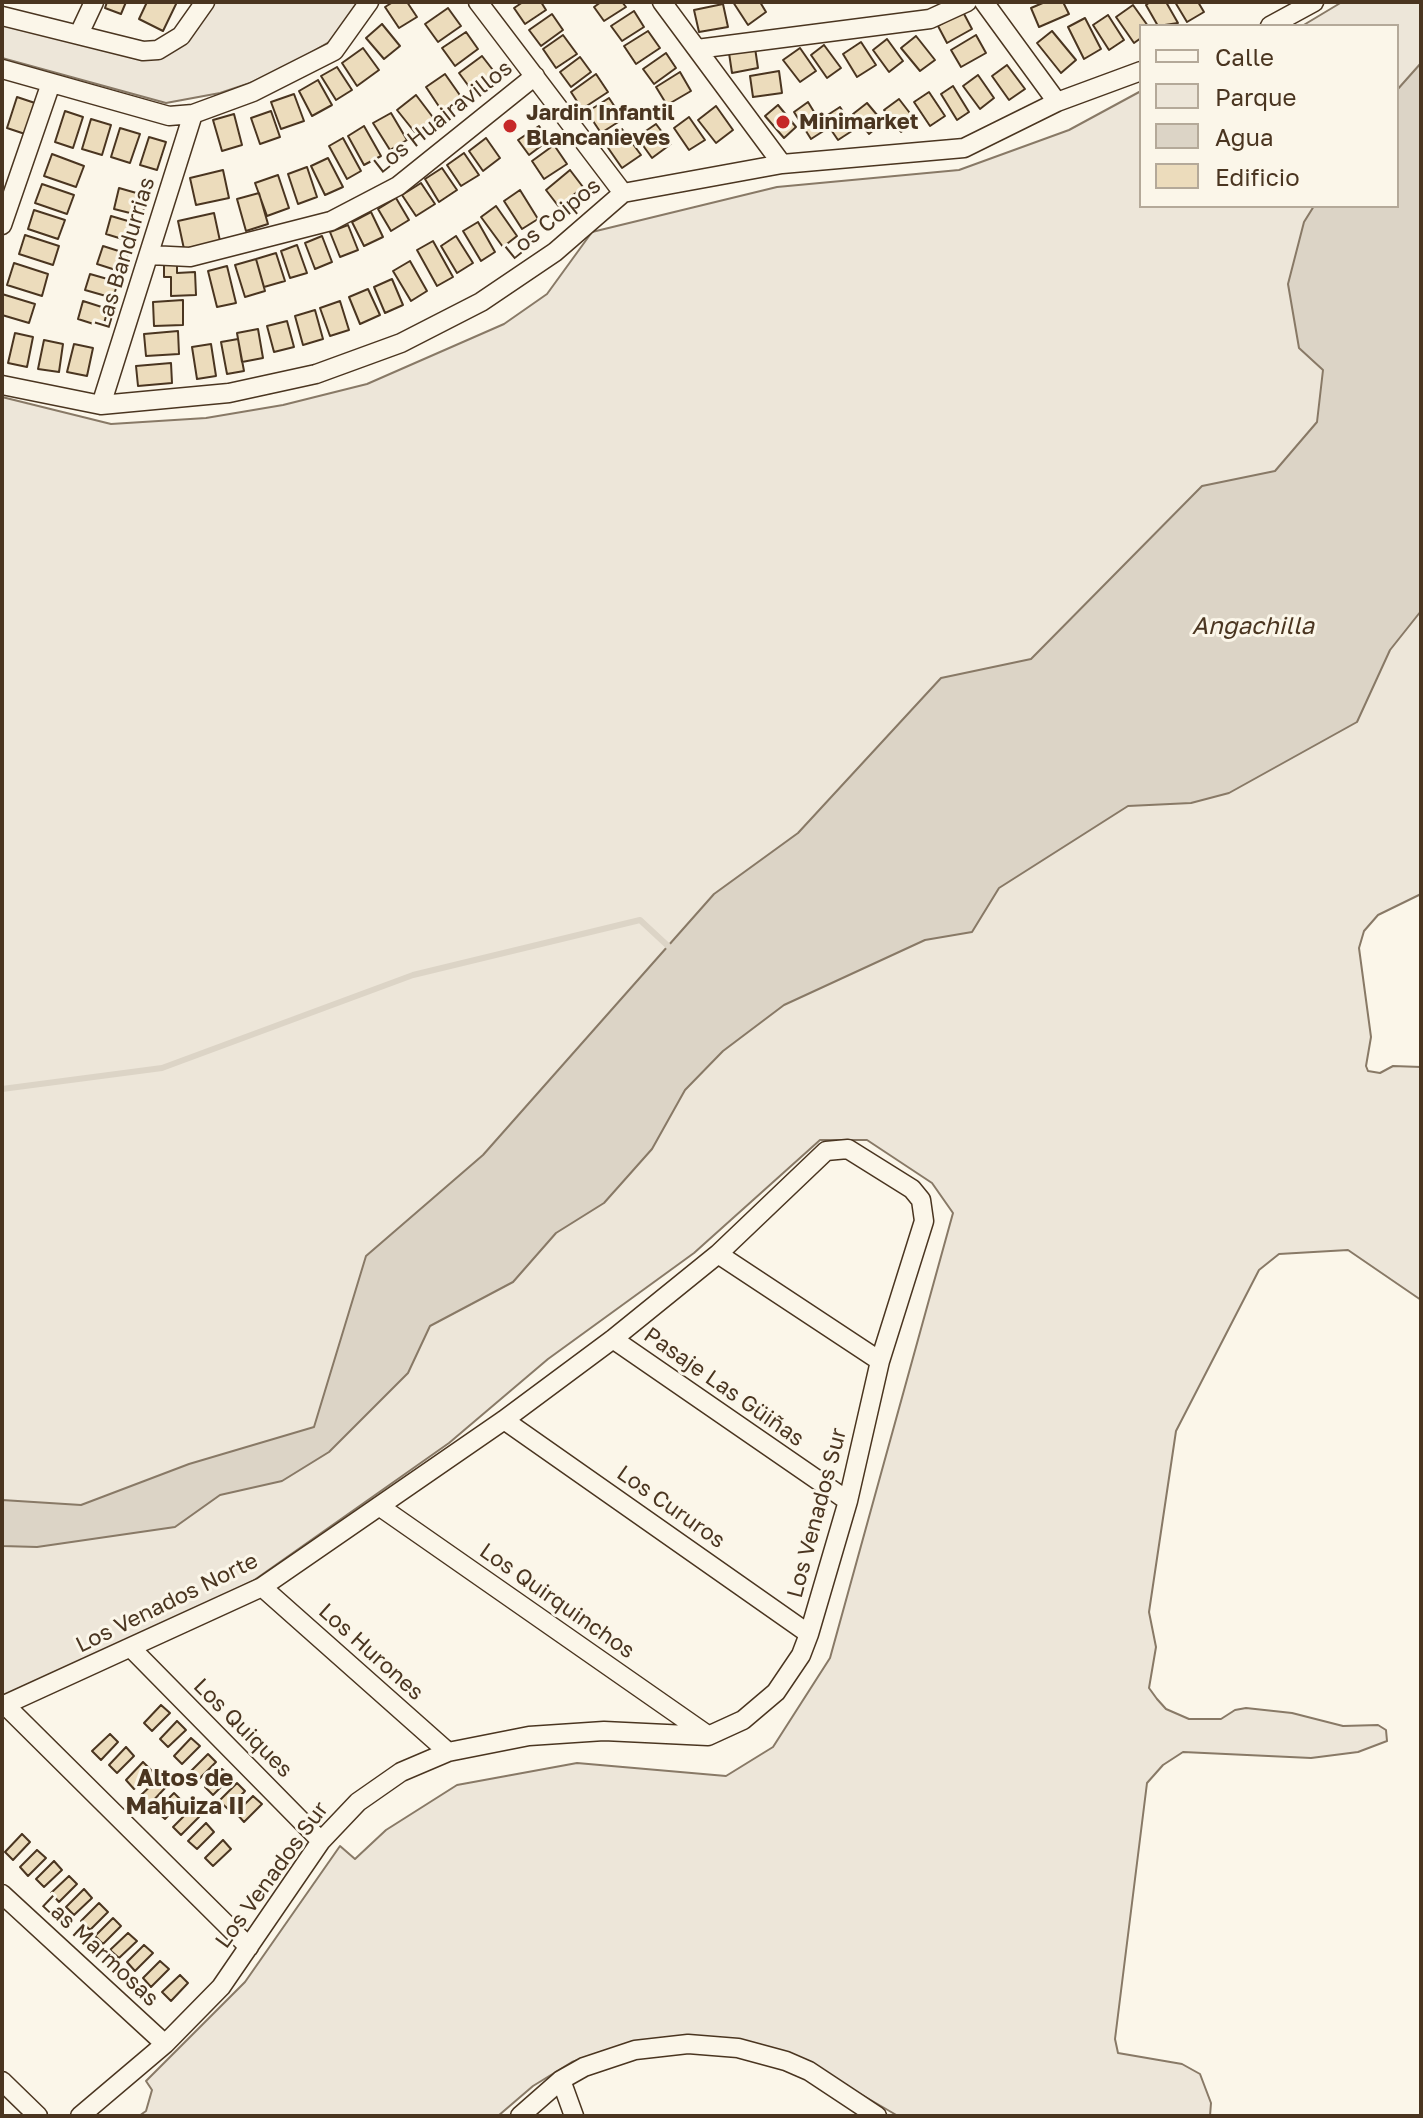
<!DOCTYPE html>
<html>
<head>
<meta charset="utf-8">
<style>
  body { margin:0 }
  #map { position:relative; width:1423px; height:2118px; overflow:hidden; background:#fbf6e9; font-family:"Golos Text",sans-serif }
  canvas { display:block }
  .frame { position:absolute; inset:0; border:4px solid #4a3520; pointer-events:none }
  .legend { position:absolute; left:1139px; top:24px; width:260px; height:184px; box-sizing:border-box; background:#fbf6e9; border:2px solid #b4a999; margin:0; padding:10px 14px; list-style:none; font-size:24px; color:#4a3520 }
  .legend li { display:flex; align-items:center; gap:16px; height:40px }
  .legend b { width:40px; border:2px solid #b4a999 }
</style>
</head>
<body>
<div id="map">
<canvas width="1423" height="2118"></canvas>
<div class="frame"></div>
<ul class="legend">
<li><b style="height:10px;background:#fbf6e9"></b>Calle</li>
<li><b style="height:22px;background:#ede6d9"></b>Parque</li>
<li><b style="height:22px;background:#dcd4c6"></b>Agua</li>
<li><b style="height:22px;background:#ecdcbc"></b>Edificio</li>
</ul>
</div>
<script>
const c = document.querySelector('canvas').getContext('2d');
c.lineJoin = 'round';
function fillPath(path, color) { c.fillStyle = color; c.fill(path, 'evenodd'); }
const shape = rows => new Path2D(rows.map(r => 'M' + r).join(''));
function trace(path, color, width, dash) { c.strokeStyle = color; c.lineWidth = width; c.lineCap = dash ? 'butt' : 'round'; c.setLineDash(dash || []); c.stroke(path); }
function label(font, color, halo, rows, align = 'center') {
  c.font = font + ' "Golos Text",sans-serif'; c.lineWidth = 6; c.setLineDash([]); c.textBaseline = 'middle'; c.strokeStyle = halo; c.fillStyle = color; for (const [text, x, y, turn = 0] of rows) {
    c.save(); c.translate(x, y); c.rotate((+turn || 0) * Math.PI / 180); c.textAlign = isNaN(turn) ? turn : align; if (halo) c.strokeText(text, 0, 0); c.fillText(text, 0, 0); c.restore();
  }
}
const green = shape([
  [215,2,359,2,329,42,271,76,220,93,166,103,2,58,2,25,148,59,191,33,215,2],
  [1342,2,1421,2,1421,894,1378,915,1364,931,1359,948,1371,1037,1366,1066,1368,1071,1380,1073,1393,1066,1421,1067,1421,1300,1348,1250,1279,1254,1259,1270,1176,1431,1149,1612,1156,1647,1149,1688,1157,1699,1166,1709,1189,1719,1221,1719,1235,1710,1246,1708,1292,1713,1343,1726,1378,1725,1386,1730,1387,1741,1358,1752,1311,1758,1183,1752,1163,1765,1147,1783,1115,2039,1118,2053,1182,2064,1200,2074,1211,2103,1210,2116,898,2116,802,2060,647,2046,604,2051,572,2062,533,2086,498,2116,139,2116,146,2111,152,2090,146,2081,245,1982,340,1846,355,1859,386,1830,457,1785,577,1763,726,1776,773,1747,830,1658,953,1213,932,1183,867,1140,820,1140,694,1253,548,1359,449,1443,253,1581,2,1704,2,397,111,424,206,418,283,405,367,384,504,324,547,294,592,232,777,187,959,170,1069,130,1141,91,1141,206,1397,206,1397,26,1302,26,1342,2]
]);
fillPath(green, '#ede6d9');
trace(green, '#887966', 2);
const water = shape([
  [1421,63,1421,611,1390,650,1357,722,1229,793,1191,803,1128,806,999,888,972,932,925,940,784,1005,723,1051,685,1090,652,1149,604,1203,556,1233,513,1282,430,1326,408,1373,329,1452,282,1481,220,1495,175,1527,37,1547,2,1546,2,1500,81,1505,189,1464,314,1427,366,1256,483,1155,714,894,798,833,941,678,1031,659,1202,486,1275,471,1317,422,1323,370,1299,348,1288,284,1304,222,1314,206,1397,206,1397,90,1421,63]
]);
fillPath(water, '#dcd4c6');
trace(water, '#887966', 2);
trace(shape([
  [2,1089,162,1068,413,975,640,920,668,946]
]), '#dcd4c6', 6);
const building = shape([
  [107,2,126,2,121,14,105,8,107,2],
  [147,2,177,2,163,31,139,19,147,2],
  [393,2,407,2,417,17,399,28,385,7,393,2],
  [523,2,541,2,546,10,525,24,514,8,523,2],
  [601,2,622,2,626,7,604,21,594,7,601,2],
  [733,2,760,2,766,12,748,25,733,2],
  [1045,2,1063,2,1069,14,1039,27,1031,8,1045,2],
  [1150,2,1166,2,1178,23,1158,26,1146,5,1150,2],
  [1175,2,1198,2,1204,12,1187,22,1175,2],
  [723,4,728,27,699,32,694,10,723,4],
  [1133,5,1148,26,1141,26,1141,38,1134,43,1116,17,1133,5],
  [448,8,461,26,438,42,425,24,448,8],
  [634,11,644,27,622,41,611,26,634,11],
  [963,12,972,29,947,43,938,26,963,12],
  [552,14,563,30,541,46,529,30,552,14],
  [1108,15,1124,40,1109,50,1093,25,1108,15],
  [1085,18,1101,49,1084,59,1068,27,1085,18],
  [382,24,400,46,384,59,366,38,382,24],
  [648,31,660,48,636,64,624,46,648,31],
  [1052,31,1076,60,1061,73,1037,43,1052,31],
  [466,32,478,49,455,66,442,48,466,32],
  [563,35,577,54,556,68,543,49,563,35],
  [976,35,986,53,961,67,951,50,976,35],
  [916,36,935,60,920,71,901,48,916,36],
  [887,39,903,61,889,72,873,50,887,39],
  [861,42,876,65,857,77,843,54,861,42],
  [824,45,841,68,827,78,811,55,824,45],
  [363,48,379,70,357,86,342,63,363,48],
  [755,48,758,68,732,73,729,53,755,48],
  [800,48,816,71,800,82,783,60,800,48],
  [666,53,676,68,654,84,643,69,666,53],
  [482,56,496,74,473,92,459,73,482,56],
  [580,57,591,72,571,87,560,72,580,57],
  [1007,65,1025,89,1009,100,992,76,1007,65],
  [337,67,352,90,336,100,321,76,337,67],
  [779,71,782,93,753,97,750,76,779,71],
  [680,72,691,91,667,105,656,87,680,72],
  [445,74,464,101,444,114,426,87,445,74],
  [596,74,608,92,582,109,571,92,596,74],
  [978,75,994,98,980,109,963,86,978,75],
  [318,80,332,105,312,116,299,91,318,80],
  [953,86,969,112,957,120,941,94,953,86],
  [929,92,945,116,930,126,914,102,929,92],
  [294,94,304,121,281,129,271,102,294,94],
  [416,95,435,120,417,135,397,110,416,95],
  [17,97,35,103,25,134,7,128,17,97],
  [609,98,623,119,601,133,587,112,609,98],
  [899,99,916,121,901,132,884,110,899,99],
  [808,102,825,130,811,139,794,112,808,102],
  [867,103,883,122,869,134,853,114,867,103],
  [778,105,796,127,784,138,765,116,778,105],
  [716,106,733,130,716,143,698,120,716,106],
  [840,107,855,129,838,140,823,118,840,107],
  [65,111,83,117,73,148,55,142,65,111],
  [271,111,280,137,260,144,251,118,271,111],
  [391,113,407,140,390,150,373,123,391,113],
  [234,114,242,145,222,151,213,120,234,114],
  [689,117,705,140,689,150,674,128,689,117],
  [91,119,111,125,102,155,82,149,91,119],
  [656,124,671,144,652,158,637,137,656,124],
  [364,126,381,156,364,165,348,136,364,126],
  [539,126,549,140,529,155,518,140,539,126],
  [120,128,140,134,130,163,111,157,120,128],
  [622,129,641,155,622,168,604,142,622,129],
  [149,137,166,142,157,170,140,165,149,137],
  [343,138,361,171,347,179,329,146,343,138],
  [486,138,500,158,483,171,469,151,486,138],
  [554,145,567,164,544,179,532,161,554,145],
  [464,153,479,175,461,186,447,165,464,153],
  [52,154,84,166,76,187,44,176,52,154],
  [328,158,343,187,325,195,311,166,328,158],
  [307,167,317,197,298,204,288,174,307,167],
  [442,168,457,190,439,202,425,179,442,168],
  [223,170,229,198,196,205,190,178,223,170],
  [570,170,583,187,559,207,546,190,570,170],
  [278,175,289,208,267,216,255,183,278,175],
  [421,183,435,204,416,216,402,195,421,183],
  [42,184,74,195,67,214,35,203,42,184],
  [119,188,147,196,142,216,114,209,119,188],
  [520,190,538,219,522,229,504,201,520,190],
  [259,193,268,224,246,231,237,199,259,193],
  [396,198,409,220,391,231,378,209,396,198],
  [496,206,517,236,503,247,481,217,496,206],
  [34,210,65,220,58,239,28,229,34,210],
  [371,212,383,237,364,246,352,222,371,212],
  [214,213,220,241,184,249,178,221,214,213],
  [111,216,138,224,132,242,106,234,111,216],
  [478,222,495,252,481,261,463,231,478,222],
  [348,225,358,250,340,257,330,232,348,225],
  [25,235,59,246,53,265,19,254,25,235],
  [322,236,332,262,315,269,305,243,322,236],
  [456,236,473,263,457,273,441,246,456,236],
  [433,241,453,277,437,286,417,250,433,241],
  [297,245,307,273,290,278,281,251,297,245],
  [103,246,128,254,122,272,97,264,103,246],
  [276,253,285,281,264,287,256,259,276,253],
  [256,259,265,291,245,297,235,265,256,259],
  [410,261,427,291,411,301,393,271,410,261],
  [14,263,48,274,42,296,7,285,14,263],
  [164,265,177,265,177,273,195,272,196,295,171,296,171,277,164,277,164,265],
  [227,266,236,303,217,307,208,271,227,266],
  [90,274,118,282,113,298,85,290,90,274],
  [392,279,403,305,385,313,374,287,392,279],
  [368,289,380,315,360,324,349,297,368,289],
  [2,294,35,304,29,323,2,315,2,294],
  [183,300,183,325,154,326,153,302,183,300],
  [83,301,108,309,103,327,78,319,83,301],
  [340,301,349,330,330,336,320,308,340,301],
  [315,310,323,339,303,345,295,316,315,310],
  [287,321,294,347,274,352,267,326,287,321],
  [258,329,263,358,242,362,237,333,258,329],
  [178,331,179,354,146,356,144,334,178,331],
  [15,333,33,337,27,367,8,363,15,333],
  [238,339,244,371,227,374,221,342,238,339],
  [44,340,63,344,59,372,38,369,44,340],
  [74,344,93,348,87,376,67,372,74,344],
  [211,344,216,376,197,379,192,347,211,344],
  [171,363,172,383,138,386,136,366,171,363],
  [161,1705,170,1713,152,1731,144,1723,161,1705],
  [177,1721,186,1730,168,1747,160,1739,177,1721],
  [110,1734,118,1742,101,1760,92,1751,110,1734],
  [191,1738,200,1746,182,1764,174,1756,191,1738],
  [126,1747,134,1756,117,1773,109,1765,126,1747],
  [208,1754,216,1762,198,1780,190,1772,208,1754],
  [143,1762,152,1771,134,1789,126,1780,143,1762],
  [222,1769,231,1777,213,1795,205,1787,222,1769],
  [158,1779,166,1787,149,1805,140,1796,158,1779],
  [237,1783,245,1791,228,1809,219,1801,237,1783],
  [174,1793,182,1801,165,1819,156,1811,174,1793],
  [253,1796,262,1804,244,1822,236,1813,253,1796],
  [191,1809,199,1817,181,1835,173,1827,191,1809],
  [206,1823,214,1832,197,1849,188,1841,206,1823],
  [22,1834,30,1842,13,1860,5,1852,22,1834],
  [223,1840,231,1849,213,1866,205,1858,223,1840],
  [37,1850,46,1858,28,1876,20,1867,37,1850],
  [54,1861,62,1870,44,1887,36,1879,54,1861],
  [69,1876,77,1884,59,1902,51,1893,69,1876],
  [84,1889,92,1898,74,1915,66,1907,84,1889],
  [99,1903,108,1912,90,1930,81,1921,99,1903],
  [113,1918,121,1926,103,1944,95,1936,113,1918],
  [128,1933,137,1941,119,1958,110,1950,128,1933],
  [144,1945,153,1953,135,1971,127,1962,144,1945],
  [160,1961,169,1969,151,1987,143,1978,160,1961],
  [180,1975,188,1983,171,2001,162,1992,180,1975]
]);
fillPath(building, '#ecdcbc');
trace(building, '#4a3520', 2);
const street = shape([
  [478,2,623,193],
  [662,2,782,164],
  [984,2,1057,102],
  [2,16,143,51,158,50,181,36,205,2],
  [1270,26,1314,2],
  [79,34,94,2],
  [697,49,930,19,967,2],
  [2,69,169,116,193,114,253,92,334,51,369,2],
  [2,225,51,83],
  [150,255,190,257,331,221,398,186,535,76],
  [2,385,101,405,229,393,316,374,401,343,481,302,555,252,623,193,782,164,964,148,1057,102,1141,71],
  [101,405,193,114],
  [718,1254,880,1361],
  [613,1339,848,1501],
  [504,1420,809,1634],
  [379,1506,706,1734],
  [262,1587,448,1752],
  [132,1649,321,1841],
  [5,1705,249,1947],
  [2,1706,262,1587,504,1420,613,1339,718,1254,826,1151,848,1149,912,1189,921,1200,924,1221,880,1361,848,1501,809,1634,801,1655,776,1692,743,1720,708,1736,604,1731,529,1736,448,1752,401,1772,358,1802,321,1841,221,1987,165,2044,80,2116],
  [2,1894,165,2044],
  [561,2080,574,2116],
  [2,2081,38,2116],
  [520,2116,561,2080,584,2067,635,2050,688,2044,738,2048,786,2061,809,2071,877,2116]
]);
trace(street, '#4a3520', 21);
trace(street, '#fbf6e9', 18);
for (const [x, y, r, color] of [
  [783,122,8,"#c62828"],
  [510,126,8,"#c62828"]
]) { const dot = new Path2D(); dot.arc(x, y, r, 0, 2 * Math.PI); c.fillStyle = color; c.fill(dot); trace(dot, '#fbf6e9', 3); }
label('bold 22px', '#4a3520', '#fbf6e9', [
  ["Jardin Infantil",526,113],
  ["Blancanieves",526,138],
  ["Minimarket",799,122]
], 'left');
label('22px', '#4a3520', '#fbf6e9', [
  ["Los Huairavillos",443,117,-38],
  ["Los Coipos",553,219,-39],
  ["Las Bandurrias",125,253,-73],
  ["Pasaje Las Güiñas",724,1387,35],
  ["Los Cururos",671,1507,35],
  ["Los Venados Sur",817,1513,-75],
  ["Los Quirquinchos",557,1601,35],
  ["Los Venados Norte",167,1603,-26],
  ["Los Hurones",371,1652,42],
  ["Los Quiques",243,1728,45],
  ["Los Venados Sur",272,1875,-54],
  ["Las Marmosas",100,1951,43]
]);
label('italic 24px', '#4a3520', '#fbf6e9', [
  ["Angachilla",1253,626]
]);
label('bold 24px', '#4a3520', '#fbf6e9', [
  ["Altos de",185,1778],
  ["Mahuiza II",185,1806]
]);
</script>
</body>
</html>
